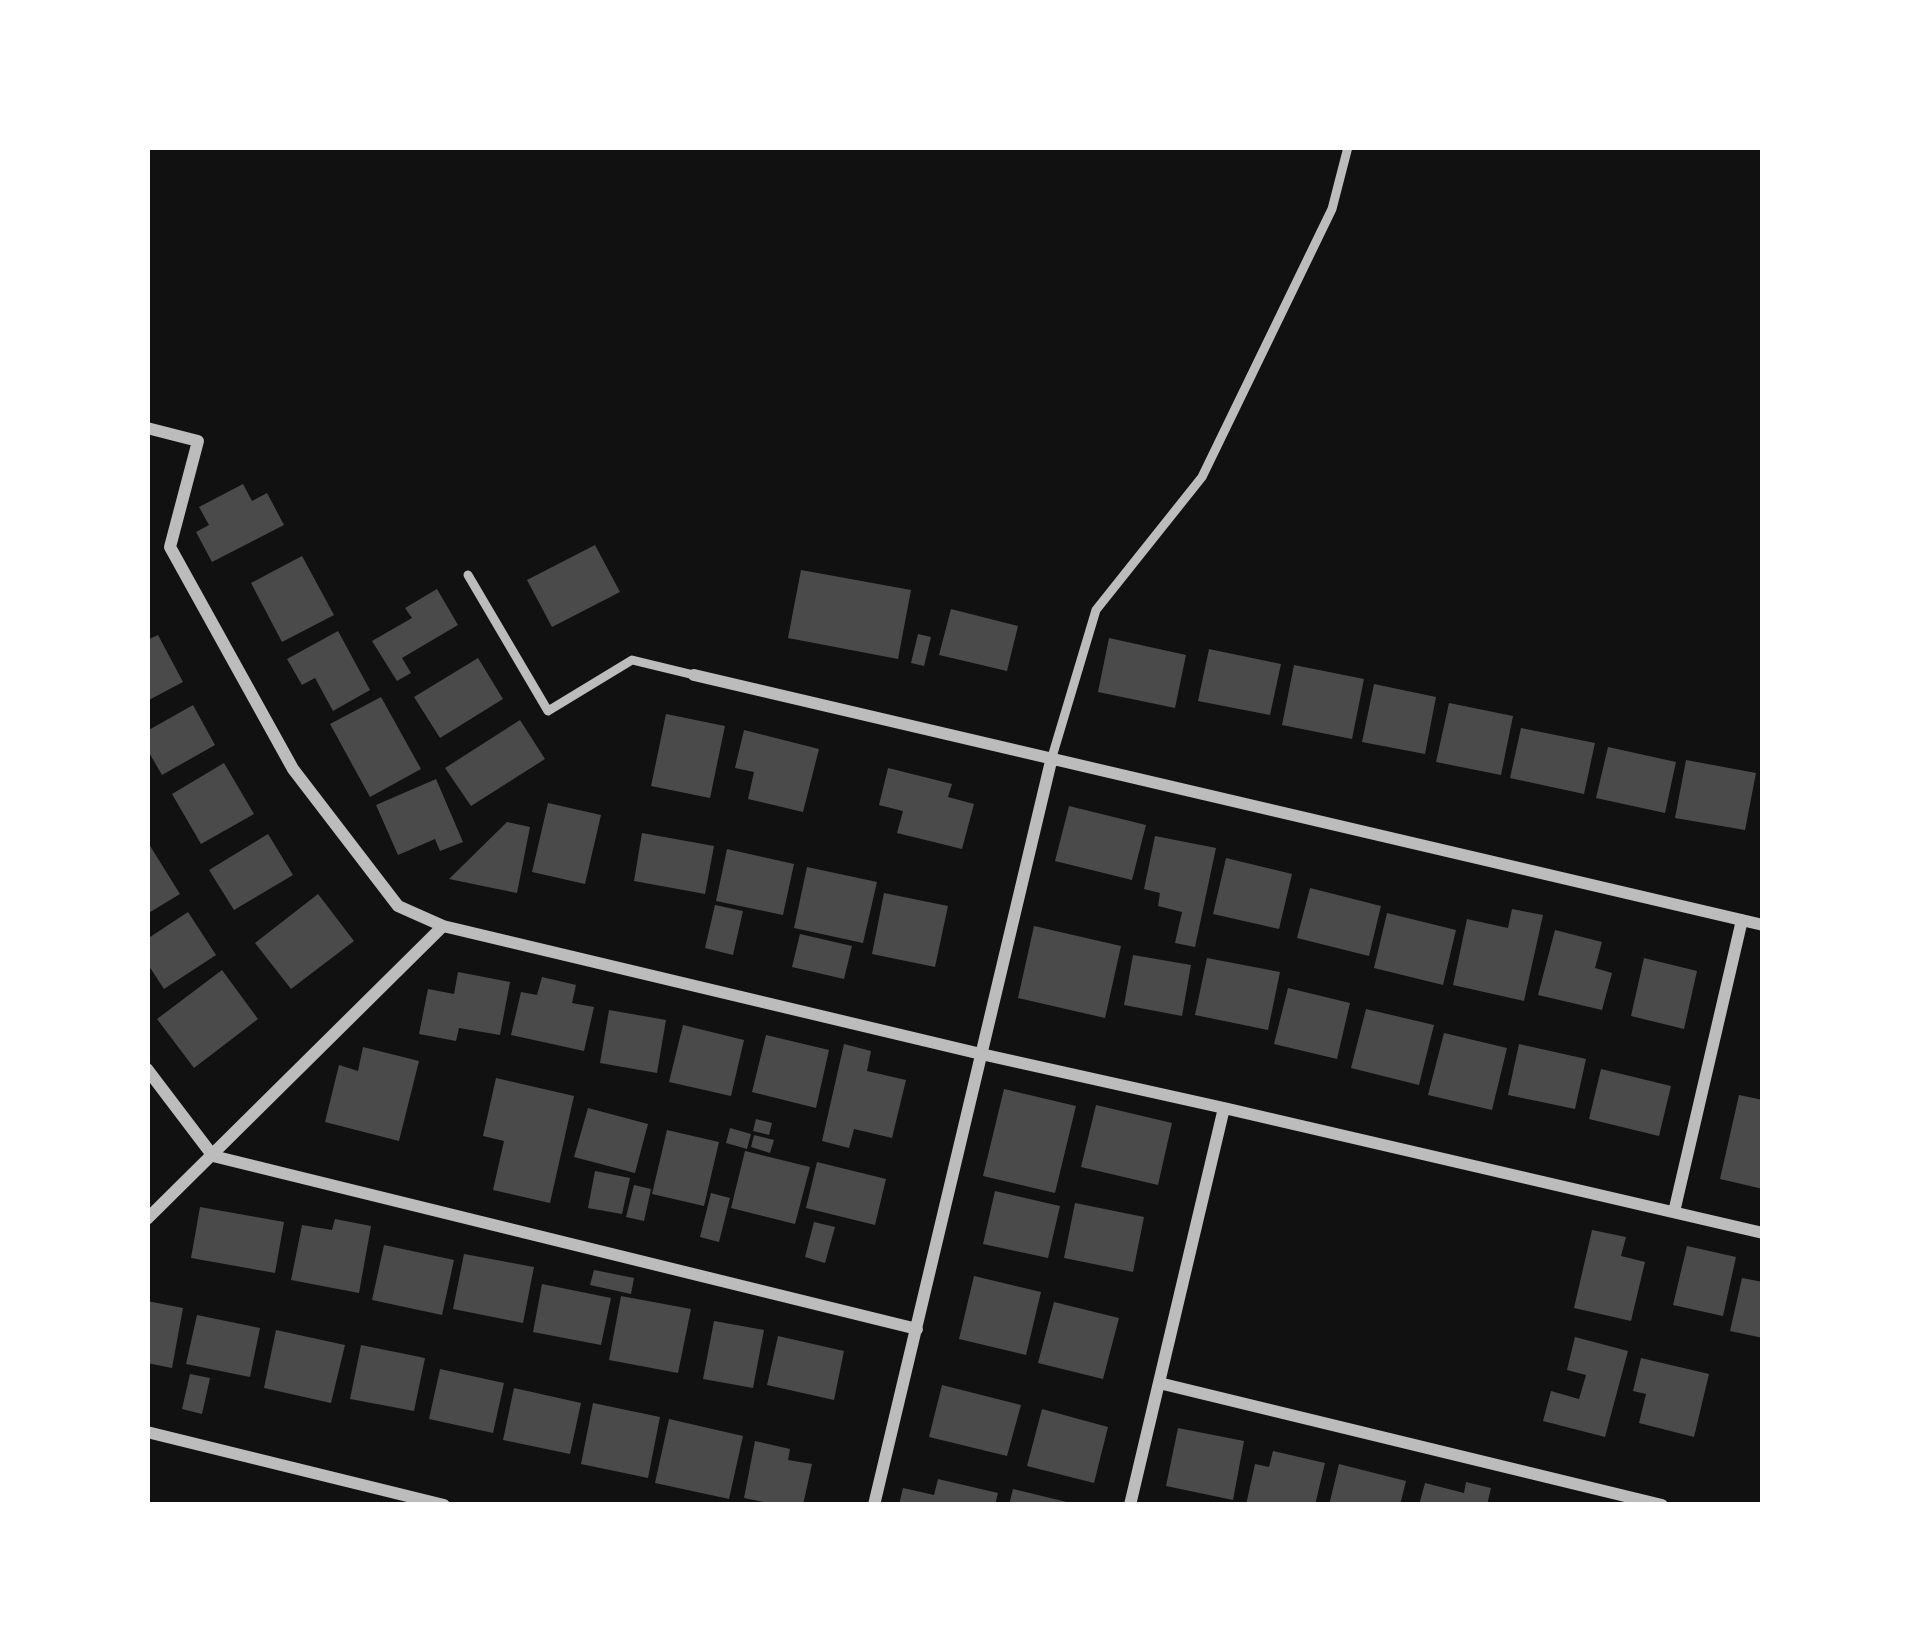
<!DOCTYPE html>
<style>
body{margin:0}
#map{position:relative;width:1910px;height:1652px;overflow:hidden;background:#111;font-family:"Open Sans",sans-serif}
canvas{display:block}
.frame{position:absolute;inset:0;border:150px solid #fff;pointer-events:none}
</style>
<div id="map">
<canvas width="1910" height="1652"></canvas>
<div class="frame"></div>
</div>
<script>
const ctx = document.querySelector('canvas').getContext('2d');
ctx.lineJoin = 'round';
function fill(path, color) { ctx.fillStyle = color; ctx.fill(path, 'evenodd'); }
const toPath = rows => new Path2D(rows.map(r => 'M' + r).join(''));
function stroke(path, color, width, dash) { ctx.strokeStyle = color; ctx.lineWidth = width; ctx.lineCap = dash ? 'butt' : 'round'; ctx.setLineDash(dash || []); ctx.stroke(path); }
fill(toPath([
 [243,484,252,501,267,493,284,525,212,562,196,532,209,525,199,507],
 [595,545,620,592,552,627,527,580],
 [302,556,334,615,282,642,251,583],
 [801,570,911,590,898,659,788,638],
 [437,589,458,625,402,658,411,673,397,681,372,641,412,618,405,608],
 [951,609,1018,626,1007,671,939,655],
 [338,631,370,690,333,711,315,678,302,685,287,659],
 [918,634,931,637,924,666,911,663],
 [158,635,183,682,147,701,147,640],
 [1109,638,1186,655,1175,708,1098,692],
 [1209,649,1281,664,1270,715,1198,701],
 [478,658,503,699,440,738,414,697],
 [1294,665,1364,679,1352,739,1282,725],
 [1374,684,1436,697,1425,754,1362,742],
 [381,697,421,769,370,797,330,724],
 [1449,703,1513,716,1501,775,1436,762],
 [193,705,215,745,162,775,147,749,147,731],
 [666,714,725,726,710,798,651,786],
 [520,720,545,759,471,806,445,768],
 [1521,728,1595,743,1584,794,1510,778],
 [744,730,819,749,803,812,748,799,754,772,735,768],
 [1608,747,1676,762,1665,813,1596,798],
 [1686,760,1756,773,1745,830,1675,818],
 [224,763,254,814,201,844,172,794],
 [888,768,952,784,948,797,974,804,962,849,897,833,903,811,879,805],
 [436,779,463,842,440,851,435,839,398,855,376,805],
 [548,803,601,815,585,884,532,872],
 [1069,806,1146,825,1132,880,1055,861],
 [507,822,530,827,517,893,449,879],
 [642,833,714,846,705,894,634,881],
 [268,834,293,875,234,910,209,870],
 [1155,836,1216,848,1195,947,1175,943,1182,912,1158,906,1160,893,1144,889],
 [147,841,180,894,147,914],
 [727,849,794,864,783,915,716,901],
 [1226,858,1292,874,1279,929,1213,914],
 [807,867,877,882,863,943,794,928],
 [1310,888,1381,906,1369,956,1297,938],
 [884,893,948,906,935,967,872,954],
 [318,894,354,941,291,989,255,943],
 [715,905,743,911,733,955,705,948],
 [1512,909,1543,915,1524,1001,1453,985,1467,919,1508,928],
 [188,912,216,955,164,989,147,963,147,939],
 [1387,913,1456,930,1443,985,1374,968],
 [1034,926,1121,946,1105,1018,1018,998],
 [1555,930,1602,942,1595,968,1612,973,1602,1010,1538,995],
 [800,934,852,946,844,979,792,967],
 [1133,955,1191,965,1182,1016,1124,1005],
 [1207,958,1280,972,1268,1030,1195,1015],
 [1644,958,1697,971,1684,1029,1631,1016],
 [222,970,258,1019,194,1068,157,1019],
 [458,972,510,982,500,1035,459,1028,456,1041,419,1034,428,989,454,994],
 [542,977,576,985,572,1003,594,1007,584,1051,511,1035,521,992,537,995],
 [1288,988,1350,1003,1337,1059,1274,1044],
 [1366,1009,1434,1025,1419,1085,1351,1068],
 [609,1010,666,1020,657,1073,600,1063],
 [683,1025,744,1040,731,1096,669,1082],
 [1444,1033,1507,1048,1492,1110,1428,1095],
 [766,1035,829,1050,816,1108,752,1092],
 [844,1044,871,1051,867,1071,906,1080,892,1138,854,1129,849,1148,822,1141],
 [1519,1044,1586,1059,1575,1109,1508,1095],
 [363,1047,419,1061,399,1141,325,1122,339,1065,358,1071],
 [1601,1069,1671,1086,1659,1136,1589,1119],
 [496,1078,574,1096,550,1203,493,1190,504,1141,483,1136],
 [1004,1089,1076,1106,1055,1193,983,1176],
 [1739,1095,1763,1100,1763,1189,1720,1179],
 [1096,1105,1172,1123,1158,1185,1081,1167],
 [588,1108,648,1124,635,1173,574,1157],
 [756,1119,772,1123,769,1135,753,1131],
 [730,1128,751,1134,747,1149,726,1143],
 [667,1130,719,1142,704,1206,652,1194],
 [754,1135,774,1140,770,1153,751,1147],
 [745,1151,810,1167,795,1224,731,1208],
 [817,1162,886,1179,875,1225,806,1208],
 [595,1171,630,1178,622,1214,588,1208],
 [634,1185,651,1189,644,1221,626,1217],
 [995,1191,1060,1206,1048,1258,983,1244],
 [711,1193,730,1198,719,1242,700,1237],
 [1075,1203,1144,1217,1133,1272,1064,1258],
 [200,1207,284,1222,275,1273,191,1258],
 [335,1219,371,1226,359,1293,291,1280,302,1225,332,1230],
 [814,1222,835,1227,825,1263,805,1257],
 [1592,1230,1626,1237,1621,1256,1645,1262,1631,1321,1574,1308],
 [384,1245,454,1260,442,1315,372,1300],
 [1687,1246,1736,1257,1723,1316,1673,1305],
 [464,1254,534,1267,523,1323,453,1309],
 [594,1270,634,1278,631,1294,590,1285],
 [974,1276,1041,1292,1026,1355,959,1339],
 [1742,1278,1763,1282,1763,1338,1730,1331],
 [542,1284,611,1298,601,1345,533,1332],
 [621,1296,691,1309,678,1373,609,1360],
 [147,1301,183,1308,172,1368,147,1363],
 [1054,1302,1119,1318,1103,1379,1038,1363],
 [197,1315,260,1328,250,1377,186,1364],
 [714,1321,764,1330,753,1388,703,1379],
 [276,1330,345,1345,331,1403,264,1388],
 [778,1336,844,1351,834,1400,767,1385],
 [1575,1337,1628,1351,1605,1437,1543,1421,1551,1391,1579,1399,1586,1375,1567,1370],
 [361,1345,425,1358,414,1411,350,1399],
 [1641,1358,1709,1374,1694,1437,1639,1423,1646,1394,1633,1391],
 [440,1369,504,1383,493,1433,429,1419],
 [190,1374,210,1378,202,1414,182,1409],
 [942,1385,1021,1405,1007,1456,929,1437],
 [514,1388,581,1403,570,1454,503,1440],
 [593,1403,660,1417,648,1478,581,1464],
 [1042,1409,1108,1427,1094,1483,1027,1466],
 [669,1419,743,1436,729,1499,655,1483],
 [1178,1428,1244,1441,1233,1500,1166,1486],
 [755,1441,790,1449,788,1460,812,1464,803,1505,778,1505,744,1498],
 [1273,1451,1325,1463,1315,1505,1246,1505,1255,1464,1269,1467],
 [1339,1464,1406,1481,1400,1505,1329,1505],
 [938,1479,998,1493,995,1505,899,1505,903,1488,934,1495],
 [1466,1482,1491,1488,1487,1505,1419,1505,1425,1483,1464,1493],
 [1013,1489,1071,1503,1070,1505,1009,1505]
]), '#4a4a4a');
stroke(toPath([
 [468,575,548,711,632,660,694,675],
 [1052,757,1096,610,1202,477,1332,209,1348,147]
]), '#bcbcbc', 9);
stroke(toPath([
 [147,428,198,441,170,547,293,769,398,906,443,926,981,1054,1224,1108,1763,1233],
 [694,675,1763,925],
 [147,1069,213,1156,917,1329],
 [1674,1212,1742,920],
 [147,1219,443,926],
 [1159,1383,1662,1505],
 [147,1432,444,1505],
 [874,1505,1052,757],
 [1130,1505,1224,1108]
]), '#bcbcbc', 12);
</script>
